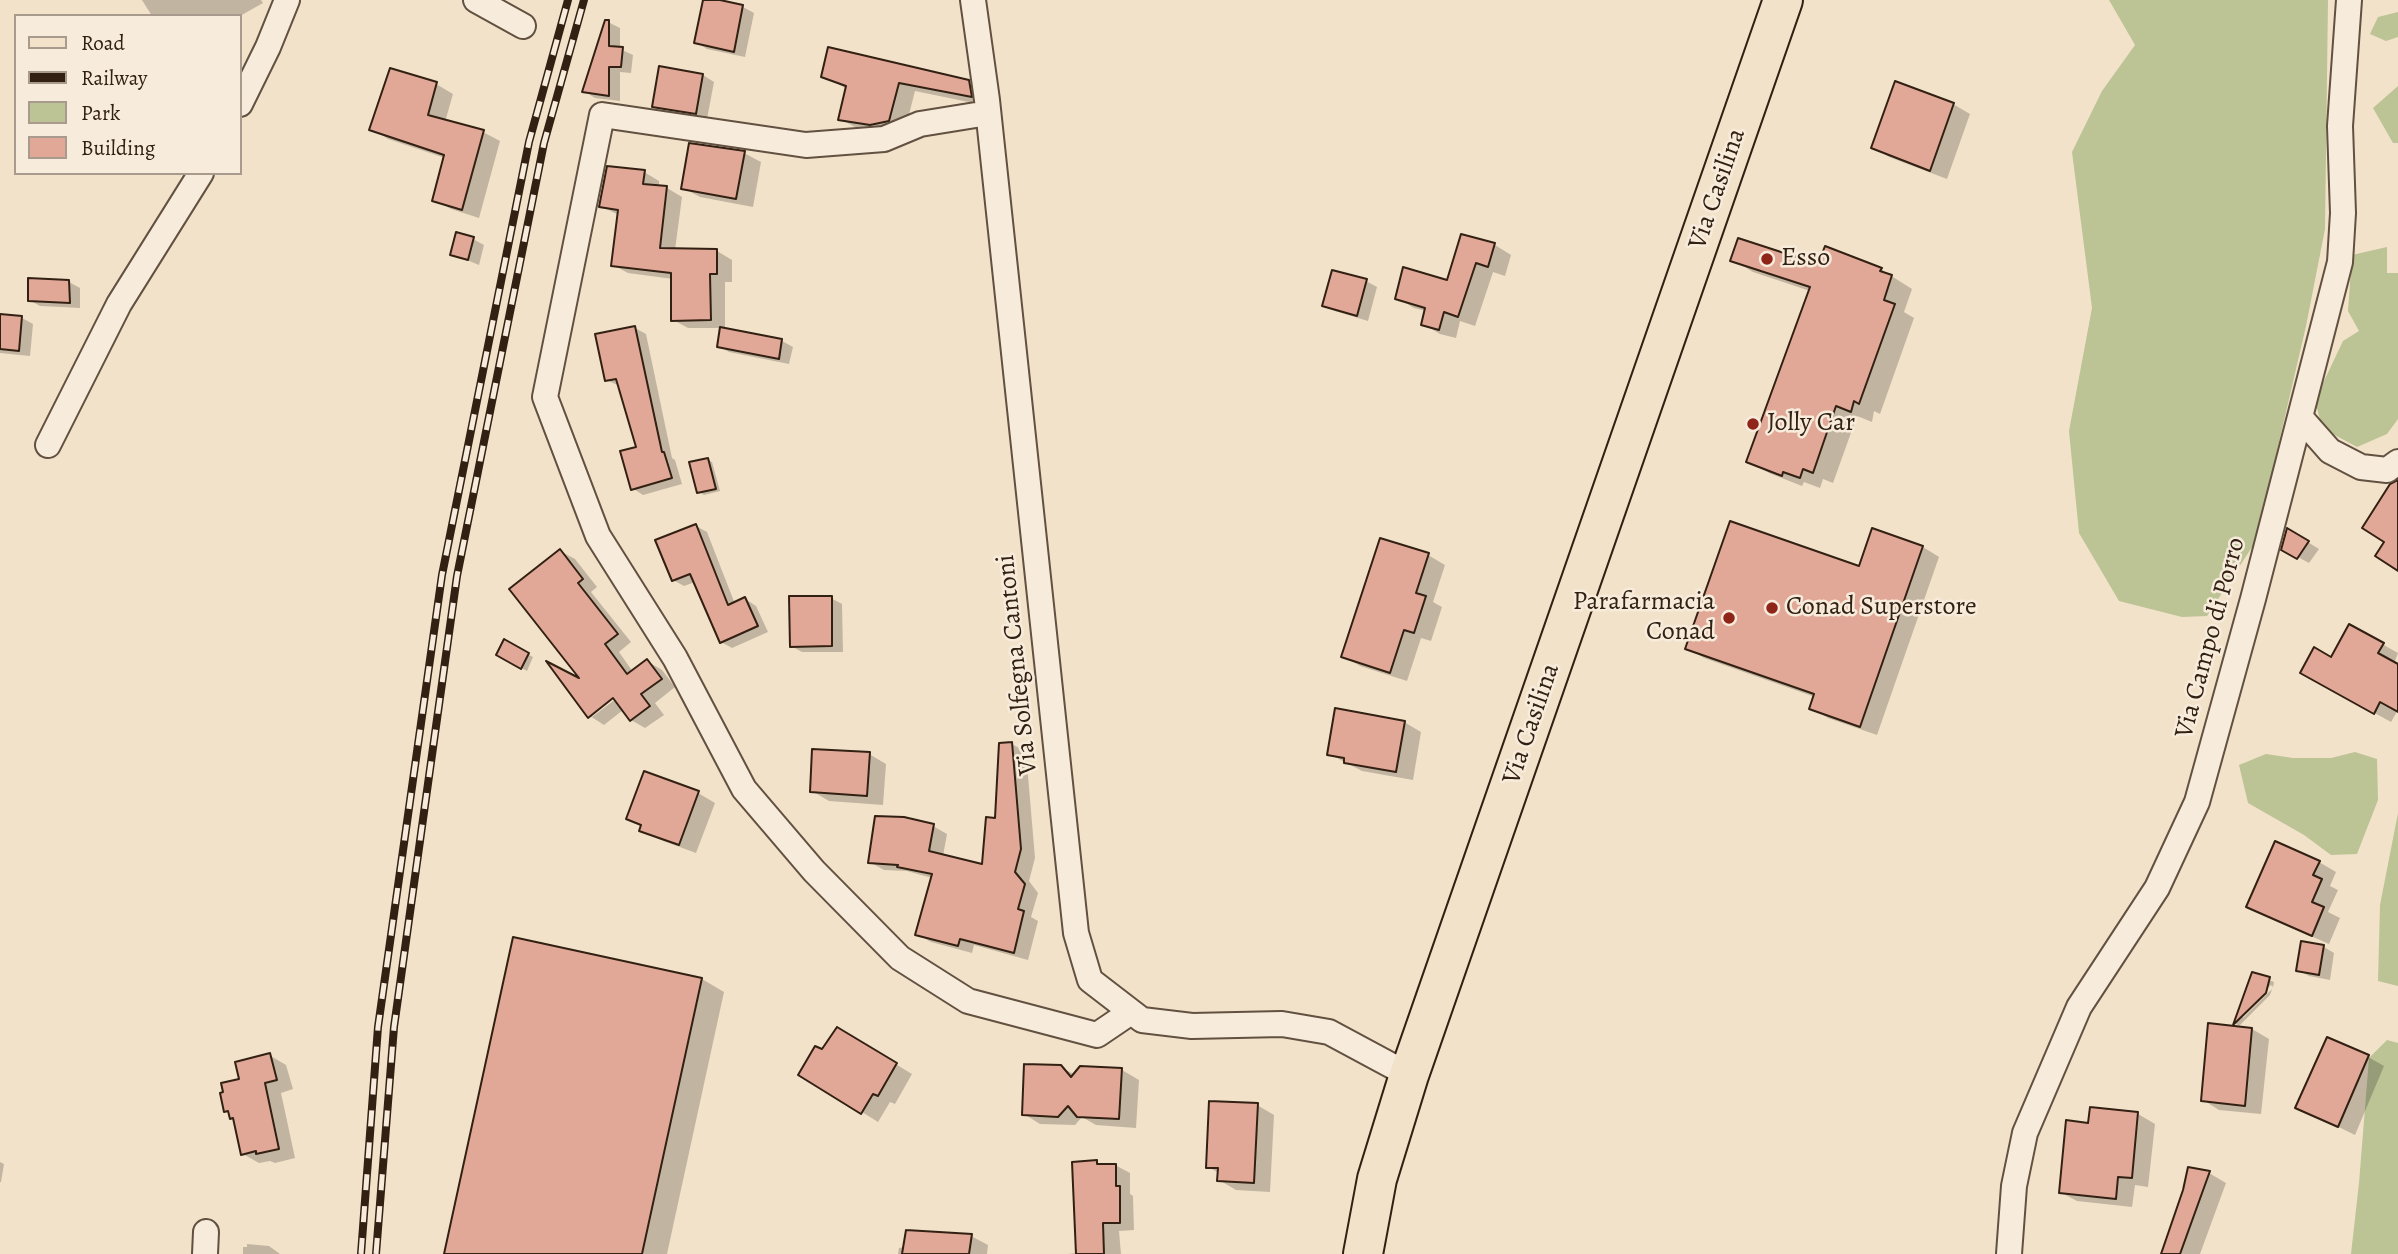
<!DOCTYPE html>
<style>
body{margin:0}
#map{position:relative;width:2398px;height:1254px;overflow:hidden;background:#f2e2c9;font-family:Alegreya,serif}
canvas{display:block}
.legend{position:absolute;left:14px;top:14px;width:228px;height:161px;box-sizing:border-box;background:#f7ecdc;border:2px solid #a89a8c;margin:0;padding:9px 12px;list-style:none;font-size:21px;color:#322013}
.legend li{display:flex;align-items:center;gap:14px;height:35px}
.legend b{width:35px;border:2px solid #a89a8c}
</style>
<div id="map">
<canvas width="2398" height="1254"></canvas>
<ul class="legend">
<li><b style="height:9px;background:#f2e2c9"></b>Road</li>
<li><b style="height:9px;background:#322013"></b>Railway</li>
<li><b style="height:19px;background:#bcc395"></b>Park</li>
<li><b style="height:19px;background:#e2a897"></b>Building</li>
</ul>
</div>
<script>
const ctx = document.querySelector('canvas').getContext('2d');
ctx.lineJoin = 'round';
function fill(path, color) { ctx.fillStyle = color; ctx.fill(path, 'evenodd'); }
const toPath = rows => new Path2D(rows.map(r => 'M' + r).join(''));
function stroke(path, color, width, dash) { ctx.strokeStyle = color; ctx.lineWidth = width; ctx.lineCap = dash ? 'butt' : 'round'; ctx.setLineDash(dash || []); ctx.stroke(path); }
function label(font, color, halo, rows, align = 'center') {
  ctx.font = font + ' Alegreya,serif'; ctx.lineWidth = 5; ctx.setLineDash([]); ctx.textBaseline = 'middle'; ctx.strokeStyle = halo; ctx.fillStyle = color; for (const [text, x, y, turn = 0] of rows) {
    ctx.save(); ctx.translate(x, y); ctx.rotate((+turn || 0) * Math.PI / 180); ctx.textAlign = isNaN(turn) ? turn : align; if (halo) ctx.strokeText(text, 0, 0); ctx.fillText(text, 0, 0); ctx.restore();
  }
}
fill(toPath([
 [2109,0,2328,0,2325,229,2306,326,2256,541,2207,616,2182,617,2119,601,2079,533,2069,431,2092,308,2072,152,2102,91,2135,45],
 [2398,12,2398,37,2386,41,2370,34,2378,17],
 [2398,86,2398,143,2393,143,2373,108],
 [2387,247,2387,273,2398,273,2398,419,2387,434,2357,447,2322,428,2315,400,2343,341,2359,331,2348,311,2352,255],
 [2355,752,2377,759,2378,800,2357,854,2331,855,2304,835,2248,803,2239,765,2266,754,2293,758,2331,758],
 [2398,813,2398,986,2378,981,2380,905],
 [2387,1040,2398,1043,2398,1254,2351,1254,2359,1183,2369,1058]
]), '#bcc395');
fill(toPath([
 [142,0,261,0,263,3,240,16,152,16],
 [705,0,743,7,754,13,745,57,707,49,696,42],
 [608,22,620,28,620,49,633,55,631,73,620,72,620,101,595,98,584,91],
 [703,75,714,82,707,119,664,113,654,106],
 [823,76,969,81,986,91,988,106,915,91,905,130,888,134,857,128,840,119,847,89],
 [436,84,453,94,445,122,483,132,500,141,479,218,451,209,434,200,445,158,388,139,372,129],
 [1953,104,1970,114,1947,179,1889,157,1873,147],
 [744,153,761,162,753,207,700,197,683,188],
 [644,172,659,181,659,187,667,188,682,197,675,250,717,251,732,260,732,282,725,282,725,330,782,341,793,347,789,364,729,352,718,346,722,328,688,328,673,320,673,279,628,273,613,265,619,215,600,206],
 [1462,236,1495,245,1511,255,1505,276,1493,272,1475,326,1460,321,1456,338,1440,334,1423,324,1426,311,1414,308,1397,298,1448,282],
 [473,239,484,245,479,265,452,254],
 [1826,248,1882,270,1912,289,1904,312,1914,318,1880,414,1874,411,1872,422,1857,416,1833,483,1823,479,1820,488,1804,482,1802,486,1769,473,1749,462,1810,291,1753,272,1733,260,1819,266],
 [1366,281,1377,287,1368,321,1335,311,1324,305],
 [69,282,80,288,80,308,40,306,29,300],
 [0,316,22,318,33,324,30,356,0,353],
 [635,328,646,334,672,458,675,460,682,484,643,495,632,488,638,448,620,386,606,380],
 [707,459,712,462,720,491,704,495,699,492],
 [696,526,707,532,735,604,745,599,756,606,768,632,732,648,721,642,695,582,684,586,673,580],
 [2288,530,2319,549,2309,563,2283,549],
 [1923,547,1939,557,1877,735,1828,718,1811,708,1815,697,1704,658,1687,648,1860,569],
 [560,551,575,559,597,587,591,592,631,642,619,652,633,672,647,661,662,670,675,687,655,703,664,715,645,728,631,720,623,710,604,725,590,716],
 [619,692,621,695,592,717,592,712],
 [1428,555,1445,565,1433,602,1442,607,1431,641,1421,638,1407,681,1360,666,1343,656],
 [831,598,842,604,843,652,802,652,791,646],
 [2350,626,2398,653,2394,664,2398,666,2398,710,2391,722,2302,673,2332,659],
 [504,642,533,657,527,671,498,655],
 [1404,722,1421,732,1413,780,1362,771,1329,754],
 [1012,744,1026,752,1035,858,1029,881,1038,893,1031,917,1038,921,1028,960,974,945,972,953,931,942,917,934,932,878,907,871,884,870,870,862,933,826,947,834,943,856,983,866,996,820],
 [869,754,886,764,883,805,829,801,812,791],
 [698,793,715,803,696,853,658,839,641,830,642,827,629,819],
 [2319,862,2336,872,2330,886,2338,890,2328,912,2340,918,2329,944,2265,916,2249,907],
 [514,939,702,979,724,992,667,1254,446,1254],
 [2324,947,2334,953,2330,980,2309,976,2298,970],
 [2253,974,2274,982,2273,987,2271,985,2243,1013,2243,1018,2272,989,2270,995,2239,1026,2236,1024],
 [2210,1025,2252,1029,2269,1039,2261,1114,2219,1110,2203,1100],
 [838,1029,912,1074,895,1104,890,1102,878,1122,862,1112,823,1051],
 [269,1055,286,1065,293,1089,281,1093,295,1158,275,1163,270,1161,259,1163,243,1154,235,1119,226,1110,241,1080],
 [2368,1057,2384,1066,2355,1135,2298,1107],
 [1061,1067,1075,1075,1081,1068,1122,1070,1139,1080,1136,1128,1096,1125,1082,1117,1075,1125,1040,1124,1024,1114],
 [1257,1105,1274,1115,1270,1192,1236,1190,1219,1180,1219,1173,1208,1167],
 [2091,1109,2138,1114,2155,1124,2148,1187,2135,1185,2132,1207,2077,1201,2060,1192,2090,1125],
 [0,1162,4,1164,1,1182,0,1182],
 [1096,1162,1103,1166,1115,1165,1130,1173,1130,1194,1133,1196,1134,1230,1119,1231,1121,1254,1068,1254,1078,1253],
 [2189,1169,2209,1173,2226,1183,2200,1254,2163,1254,2185,1191],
 [971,1236,988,1245,987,1254,898,1254,899,1248],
 [247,1244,269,1246,280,1254,243,1254,243,1247,247,1247]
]), '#0003');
const building = toPath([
 [703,0,720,0,743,5,734,52,694,43,703,0],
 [605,20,609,20,609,46,623,47,621,67,609,67,609,96,582,92,605,20],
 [828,47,969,80,972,97,899,83,889,121,870,125,838,120,846,86,821,77,828,47],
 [659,66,703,74,696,114,652,107,659,66],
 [390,68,437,82,428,115,484,130,462,210,432,201,444,155,369,130,390,68],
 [1895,81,1954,103,1930,171,1871,148,1895,81],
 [689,143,745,151,736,199,681,189,689,143],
 [607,166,645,170,643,184,667,186,660,248,717,249,717,274,710,274,711,320,671,321,671,273,611,266,618,210,599,207,607,166],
 [456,232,474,237,468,260,450,255,456,232],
 [1461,234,1495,243,1488,267,1476,263,1458,317,1444,312,1439,330,1421,325,1425,308,1395,299,1403,267,1447,280,1461,234],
 [1738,238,1818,264,1825,246,1882,268,1880,271,1892,275,1884,300,1895,304,1859,404,1854,401,1851,412,1836,406,1813,473,1803,469,1800,478,1783,472,1782,476,1746,462,1810,287,1730,261,1738,238],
 [1332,270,1367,279,1357,316,1322,306,1332,270],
 [28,278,69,280,70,303,28,301,28,278],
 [0,314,22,316,19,351,0,349,0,314],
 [635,326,662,452,664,452,672,478,631,490,620,451,636,447,616,379,605,381,595,334,635,326],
 [720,327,782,339,779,359,717,347,720,327],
 [708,458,716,489,697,493,689,462,708,458],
 [2398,480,2398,571,2375,556,2384,542,2362,528,2390,484,2398,480],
 [1730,521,1859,566,1872,528,1923,546,1860,727,1809,709,1814,694,1685,649,1730,521],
 [696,524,728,605,745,597,758,626,720,643,690,574,672,581,655,540,696,524],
 [2287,528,2309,541,2297,559,2281,550,2287,528],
 [1380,538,1429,553,1416,593,1426,596,1414,633,1404,630,1390,673,1341,657,1380,538],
 [560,549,583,579,578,583,618,634,605,644,627,674,647,659,662,679,641,694,650,706,630,721,613,698,588,718,546,661,579,678,509,589,560,549],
 [789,596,832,596,832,646,790,647,789,596],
 [2349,624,2384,643,2378,653,2398,664,2398,712,2380,702,2374,714,2300,673,2314,647,2331,657,2349,624],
 [504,639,529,653,521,669,496,655,504,639],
 [1335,708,1405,721,1396,772,1344,763,1344,758,1327,755,1335,708],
 [1012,742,1021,849,1015,872,1025,884,1018,909,1024,911,1014,953,960,939,958,946,915,935,932,874,897,867,898,865,868,863,875,816,904,817,934,824,929,851,982,864,986,817,995,818,999,743,1012,742],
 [812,749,870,752,867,796,810,792,812,749],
 [644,771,699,791,679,845,639,831,641,825,626,819,644,771],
 [2275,841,2320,861,2313,875,2322,879,2312,902,2324,907,2312,936,2246,907,2275,841],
 [513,937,702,978,642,1254,444,1254,513,937],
 [2301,941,2324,945,2319,975,2296,971,2301,941],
 [2252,972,2270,977,2266,993,2233,1025,2252,972],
 [2208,1023,2252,1028,2245,1106,2201,1101,2208,1023],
 [837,1027,897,1063,878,1096,873,1094,861,1114,798,1075,815,1046,822,1049,837,1027],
 [2327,1037,2369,1055,2338,1127,2295,1108,2327,1037],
 [270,1053,277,1080,265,1083,279,1149,256,1154,256,1151,241,1155,233,1118,230,1119,228,1111,224,1112,220,1093,223,1092,221,1083,239,1079,235,1062,270,1053],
 [1024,1064,1061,1065,1071,1077,1080,1066,1122,1068,1119,1119,1077,1117,1068,1106,1058,1117,1022,1115,1024,1064],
 [1209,1101,1258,1103,1254,1183,1217,1181,1218,1168,1206,1168,1209,1101],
 [2090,1107,2138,1112,2132,1178,2118,1177,2116,1199,2059,1193,2066,1120,2088,1123,2090,1107],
 [1097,1160,1097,1164,1116,1164,1116,1186,1120,1186,1120,1223,1103,1223,1104,1254,1076,1254,1072,1162,1097,1160],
 [2188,1167,2210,1171,2180,1254,2161,1254,2183,1190,2188,1167],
 [906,1230,972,1234,969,1254,902,1254,906,1230]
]);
fill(building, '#e2a897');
stroke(building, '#322013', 2);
const minor = toPath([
 [476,0,523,26],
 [973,0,987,100,1076,933,1090,980,1142,1020,1192,1026,1282,1024,1329,1032,1409,1075],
 [240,104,268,47,287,0],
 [988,113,920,124,884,139,806,145,602,115,545,397,598,536,675,658,744,789,814,871,900,958,968,1001,1097,1035,1131,1012],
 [2300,417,2330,451,2361,467,2387,470,2398,462],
 [48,445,119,304,201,173],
 [205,1254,206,1232],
 [2009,1254,2014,1186,2025,1133,2079,1007,2157,888,2197,802,2253,599,2340,262,2343,213,2340,126,2349,0]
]);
const primary = toPath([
 [1363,1254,1377,1179,1409,1075,1783,0]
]);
stroke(minor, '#625040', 28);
stroke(primary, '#322013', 42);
stroke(minor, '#f7ecdc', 24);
stroke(primary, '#f2e2c9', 38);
const rail = toPath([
 [361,1254,378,1027,442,575,529,142,568,0],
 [376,1254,394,1027,457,576,544,143,584,0]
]);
stroke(rail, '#322013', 8);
stroke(rail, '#f7ecdc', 5, [16]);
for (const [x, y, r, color] of [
 [1767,259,7,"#8f2418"],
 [1753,424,7,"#8f2418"],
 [1772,608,7,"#8f2418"],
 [1729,618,7,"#8f2418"]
]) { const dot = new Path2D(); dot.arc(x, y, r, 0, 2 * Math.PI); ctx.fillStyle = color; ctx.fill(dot); stroke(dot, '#f7ecdc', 2.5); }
label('26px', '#322013', '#f7ecdc', [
 ["Via Casilina",1718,189,-71],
 ["Via Campo di Porro",2211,638,-75],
 ["Via Solfegna Cantoni",1018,665,-96],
 ["Via Casilina",1532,724,-71]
]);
label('26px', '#322013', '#f7ecdc', [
 ["Esso",1781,259],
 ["Jolly Car",1767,424],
 ["Parafarmacia",1715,603,"right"],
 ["Conad",1715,633,"right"],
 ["Conad Superstore",1786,608]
], 'left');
</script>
